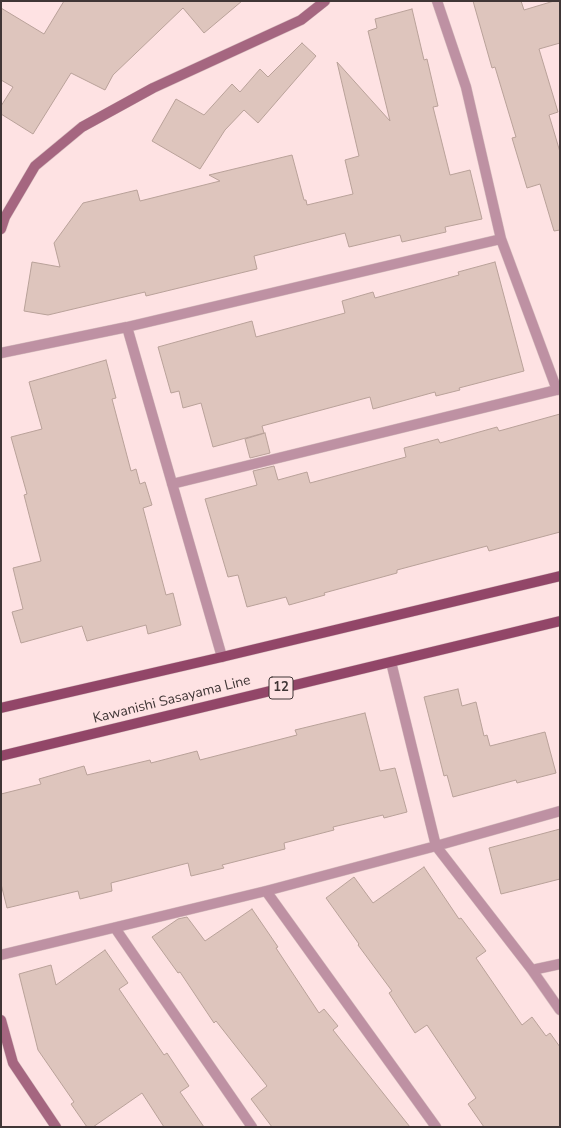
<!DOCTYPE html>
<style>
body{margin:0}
#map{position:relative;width:561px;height:1128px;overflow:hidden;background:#fee2e3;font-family:"Nunito Sans",sans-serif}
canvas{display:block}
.frame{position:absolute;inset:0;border:2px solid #403636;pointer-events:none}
</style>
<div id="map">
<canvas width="561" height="1128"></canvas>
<div class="frame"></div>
</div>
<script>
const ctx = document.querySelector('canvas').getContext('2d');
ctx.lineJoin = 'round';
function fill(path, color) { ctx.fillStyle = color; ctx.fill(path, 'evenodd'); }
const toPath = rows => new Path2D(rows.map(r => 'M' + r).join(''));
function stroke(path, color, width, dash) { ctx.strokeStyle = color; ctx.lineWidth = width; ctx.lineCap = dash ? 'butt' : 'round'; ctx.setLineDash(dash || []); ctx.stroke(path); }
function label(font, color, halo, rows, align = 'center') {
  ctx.font = font + ' "Nunito Sans",sans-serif'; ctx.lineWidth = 3.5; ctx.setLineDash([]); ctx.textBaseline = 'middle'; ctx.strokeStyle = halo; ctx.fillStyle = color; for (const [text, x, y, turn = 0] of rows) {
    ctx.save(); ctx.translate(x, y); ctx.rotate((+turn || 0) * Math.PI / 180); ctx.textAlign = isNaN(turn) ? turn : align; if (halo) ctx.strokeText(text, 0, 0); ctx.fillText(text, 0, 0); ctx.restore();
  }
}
const building = toPath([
 [64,1,242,1,204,33,183,8,113,75,105,90,71,73,33,134,1,114,1,106,13,87,1,80,1,8,44,34,64,1],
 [473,1,521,1,524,10,554,1,560,1,560,43,539,49,558,112,549,115,560,152,560,230,554,231,540,184,527,188,512,138,516,137,495,67,492,68,473,1],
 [412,9,424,60,427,59,438,106,433,107,450,175,470,170,482,219,445,227,446,232,402,242,400,235,349,247,345,233,254,256,257,269,146,296,145,292,48,315,24,311,32,262,60,267,54,243,83,203,137,190,140,201,220,181,209,175,292,155,304,200,306,200,307,205,353,194,345,160,359,156,337,62,390,121,368,31,377,28,375,19,412,9],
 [302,43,316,56,258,123,244,110,225,130,200,169,152,141,176,99,204,115,232,84,240,92,260,69,268,77,302,43],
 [495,262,524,371,459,388,460,390,436,396,435,392,373,409,370,397,262,426,264,433,213,447,201,403,183,408,179,391,171,393,158,347,252,321,256,337,345,313,342,301,373,292,375,298,459,275,458,272,495,262],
 [106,360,116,398,112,399,131,471,136,469,140,484,145,482,152,505,143,508,166,595,173,593,181,625,148,634,146,625,87,641,82,626,21,643,12,612,23,609,13,568,41,561,24,495,27,494,11,437,42,429,29,382,106,360],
 [560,414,560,532,489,551,487,546,397,570,397,573,324,593,325,595,289,605,286,597,247,607,238,575,228,577,205,499,257,485,253,471,274,466,278,480,307,472,310,483,406,457,404,448,438,439,440,443,497,427,499,431,560,414],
 [265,433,270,453,250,458,245,439,265,433],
 [458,689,462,706,476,702,484,736,487,735,490,746,545,732,556,773,517,783,516,780,453,797,447,775,444,776,424,697,458,689],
 [365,713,380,771,395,768,407,812,384,818,383,815,333,827,334,830,284,843,285,849,222,865,224,868,191,876,188,863,111,883,112,891,80,899,78,891,7,908,1,884,1,794,41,784,39,779,84,766,87,775,150,760,151,763,197,751,200,760,297,735,295,730,365,713],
 [560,829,560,879,501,894,489,848,560,829],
 [424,867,459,919,461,918,486,951,476,958,522,1025,532,1017,546,1036,550,1033,560,1047,560,1127,484,1127,468,1104,476,1098,427,1025,415,1033,389,993,392,991,358,945,359,944,326,898,354,877,373,903,424,867],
 [252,909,278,947,276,948,319,1013,324,1009,338,1026,333,1030,410,1127,272,1127,251,1099,267,1086,216,1021,214,1023,180,972,178,973,152,937,178,919,187,917,205,941,252,909],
 [105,950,128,983,119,989,164,1055,167,1053,189,1086,180,1092,204,1127,164,1127,142,1093,93,1127,87,1127,71,1104,74,1102,38,1050,19,974,51,965,56,985,105,950]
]);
fill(building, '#dec5bd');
stroke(building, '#b9a199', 1);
const street = toPath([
 [437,1,466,87,501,239,557,390],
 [127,327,222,657],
 [1,353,127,327,501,239],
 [172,484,560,389],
 [391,662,436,846,560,811],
 [266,891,436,1127],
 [115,928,252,1127],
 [1,955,266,891,436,846,532,970,560,964],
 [532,970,560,1010]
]);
const secondary = toPath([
 [1,229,5,217,35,166,82,127,153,88,301,20,325,1],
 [1,1020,13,1063,56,1127]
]);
const primary = toPath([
 [1,708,222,657,560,576],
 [1,756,560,621]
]);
stroke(street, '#d8c0c0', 11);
stroke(secondary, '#d8c0c0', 11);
stroke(primary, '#d8c0c0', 11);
stroke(street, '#be91a3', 10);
stroke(secondary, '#a56680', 10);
stroke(primary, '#924668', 10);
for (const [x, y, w] of [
 [281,688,24]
]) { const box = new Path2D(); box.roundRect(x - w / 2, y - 11, w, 22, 3); ctx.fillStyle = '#fee2e3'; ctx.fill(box); stroke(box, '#403636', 1); }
label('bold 13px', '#403636', null, [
 ["12",281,688]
]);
label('14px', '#403636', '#fee2e3', [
 ["Kawanishi Sasayama Line",172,700,-14]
]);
</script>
